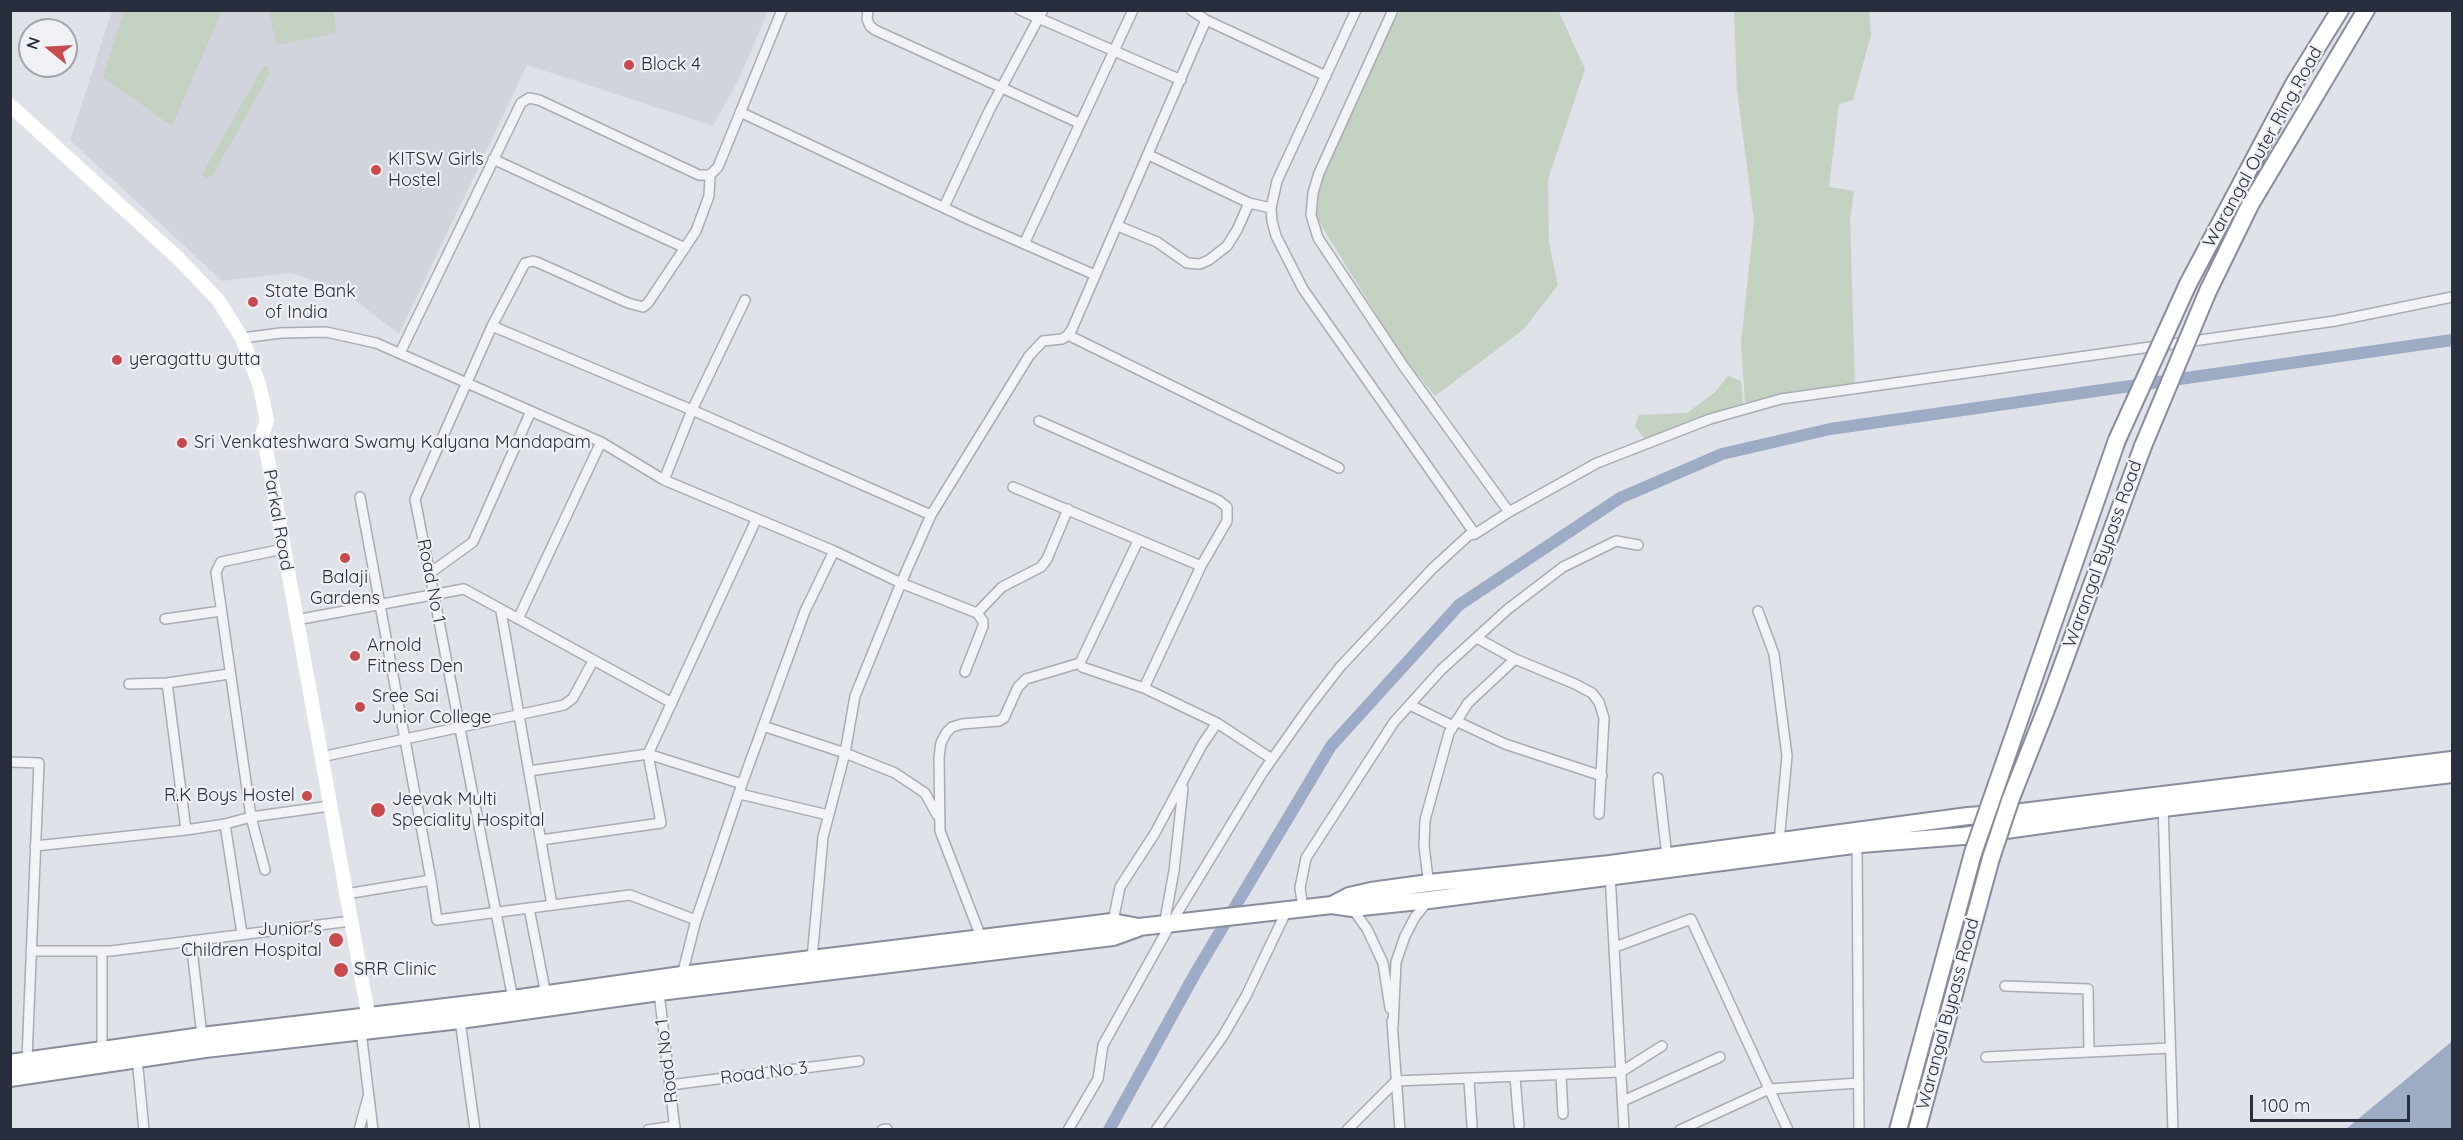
<!DOCTYPE html>
<style>
body{margin:0}
#map{position:relative;width:2463px;height:1140px;overflow:hidden;background:#dfe2e8;font-family:Quicksand,sans-serif}
canvas{display:block}
.frame{position:absolute;inset:0;border:12px solid #292e3e;pointer-events:none}
.north{position:absolute;left:18px;top:18px;width:60px;height:60px;box-sizing:border-box;background:#eff1f5;border:2px solid #a0a3ac;border-radius:50%;rotate:288deg;font-size:16px;font-weight:700;line-height:24px;text-align:center;color:#292e3e}
.north::after{content:'';display:block;margin:auto;width:21px;height:27px;background:#c74a4c;clip-path:polygon(50% 0,100% 100%,50% 72%,0 100%)}
.scale{position:absolute;left:2250px;top:1095px;width:160px;height:27px;box-sizing:border-box;border:3px solid #292e3e;border-top:0;padding-left:8px;font-size:18px;line-height:21px;white-space:nowrap;color:#292e3e;-webkit-text-stroke:4px #eff1f5;paint-order:stroke}
</style>
<div id="map">
<canvas width="2463" height="1140"></canvas>
<div class="frame"></div>
<div class="north">N</div>
<div class="scale">100 m</div>
</div>
<script>
const ctx = document.querySelector('canvas').getContext('2d');
ctx.lineJoin = 'round';
function fill(path, color) { ctx.fillStyle = color; ctx.fill(path, 'evenodd'); }
const toPath = rows => new Path2D(rows.map(r => 'M' + r).join(''));
function stroke(path, color, width, dash) { ctx.strokeStyle = color; ctx.lineWidth = width; ctx.lineCap = dash ? 'butt' : 'round'; ctx.setLineDash(dash || []); ctx.stroke(path); }
function label(font, color, halo, rows, align = 'center') {
  ctx.font = font + ' Quicksand,sans-serif'; ctx.lineWidth = 4.5; ctx.setLineDash([]); ctx.textBaseline = 'middle'; ctx.strokeStyle = halo; ctx.fillStyle = color; for (const [text, x, y, turn = 0] of rows) {
    ctx.save(); ctx.translate(x, y); ctx.rotate((+turn || 0) * Math.PI / 180); ctx.textAlign = isNaN(turn) ? turn : align; if (halo) ctx.strokeText(text, 0, 0); ctx.fillText(text, 0, 0); ctx.restore();
  }
}
fill(toPath([
 [112,11,768,11,740,77,713,126,527,65,399,334,342,290,291,273,222,281,70,140]
]), '#d2d4dd');
fill(toPath([
 [1555,10,1559,12,1585,69,1548,179,1549,243,1558,285,1524,329,1435,396,1400,353,1310,207,1379,39,1400,11],
 [124,11,222,11,172,126,103,77],
 [268,11,334,11,336,33,277,45],
 [1734,11,1869,11,1871,35,1853,100,1839,104,1829,187,1854,191,1850,219,1855,386,1745,402,1741,343,1754,221,1737,90],
 [264,65,269,68,269,75,213,175,206,179,203,176,205,169],
 [1728,376,1741,381,1743,403,1645,440,1635,426,1639,415,1687,413,1715,392]
]), '#c3d1c1');
fill(toPath([
 [2452,1042,2452,1129,2346,1129,2450,1043]
]), '#9cabc6');
stroke(toPath([
 [1109,1130,1196,972,1331,746,1459,605,1620,498,1722,454,1830,429,2452,340]
]), '#9cabc6', 12);
const street = toPath([
 [868,10,867,19,870,26,875,30,1079,123],
 [1020,10,1181,80],
 [1191,10,1206,20],
 [1356,10,1277,181,1271,208,1272,221,1276,236,1303,289,1475,534],
 [1393,10,1319,173,1313,193,1311,215,1318,238,1402,364,1509,512],
 [740,112,970,220,1095,275],
 [1149,155,1249,203,1271,208],
 [493,159,685,248],
 [944,207,989,111,1043,10],
 [1118,226,1157,242,1187,263,1200,264,1209,260,1227,246,1237,230,1249,203],
 [1024,244,1133,10],
 [492,326,692,410,931,515],
 [1068,335,1339,468],
 [242,338,281,333,326,332,376,343,601,442,664,480,834,551,901,583,977,613,983,621,983,626,965,672],
 [400,353,521,103,529,98,539,100,699,175,710,175,718,167,782,10],
 [1039,421,1218,500,1227,507,1227,521,1201,566,1144,688],
 [664,480,692,410,745,300],
 [1013,487,1201,566],
 [360,497,431,880,437,920,630,895,696,920],
 [430,573,473,542,531,411],
 [501,611,552,905],
 [1758,611,1774,654,1787,756,1779,842],
 [977,613,1002,587,1041,567,1047,559,1068,509],
 [165,619,221,611],
 [518,619,601,442],
 [296,620,464,589,672,703],
 [1477,638,1515,659,1575,684,1592,693,1599,702,1604,718,1599,814],
 [167,683,186,830],
 [129,684,167,683,229,674],
 [1410,705,1453,726],
 [1456,721,1505,744,1602,776],
 [1217,723,1272,759],
 [763,726,845,753,895,773,925,793,937,815],
 [321,757,564,705,573,698,593,661],
 [10,762,39,763,27,1059],
 [529,771,648,754,742,784],
 [1658,778,1667,857],
 [740,794,828,815],
 [2163,805,2173,1130],
 [225,824,242,934],
 [541,840,661,823,648,754,756,520],
 [1857,844,1859,1130],
 [35,846,186,830,225,824,251,817,330,806],
 [265,870,251,817,216,572,221,562,283,549],
 [1610,874,1624,1130],
 [1429,886,1424,846,1425,820,1449,733,1468,703,1515,659],
 [346,894,431,880],
 [529,908,546,995],
 [1303,908,1300,888,1306,858,1394,722,1441,670,1508,609,1563,567,1616,541,1638,545],
 [1352,908,1367,929,1383,963,1390,1008],
 [1164,925,1174,871,1183,788],
 [1112,926,1120,887,1155,833,1202,745,1217,723,1144,688,1082,667,1080,663,1138,541],
 [981,937,940,831,939,757,941,743,946,733,952,727,962,724,999,721,1004,718,1018,687,1026,679,1080,663],
 [191,941,202,1036],
 [1615,947,1691,919,1788,1130],
 [31,951,111,951,351,921],
 [102,951,102,1049],
 [812,959,823,837,845,753,855,696,901,583,931,515,1029,356,1043,341,1062,339,1068,335,1072,329,1206,20,1326,76],
 [682,975,696,920,742,784,805,611,834,551],
 [2005,986,2088,989,2089,1052,2170,1048],
 [659,992,675,1130],
 [513,999,415,499,492,326,525,263,533,261,539,263,628,303,643,307,648,303,696,231,709,196,710,175],
 [460,1020,475,1130],
 [1392,1021,1400,1130],
 [1393,1026,1396,962,1405,936,1415,917,1429,900],
 [361,1031,373,1130],
 [1986,1057,2089,1052],
 [137,1058,144,1130],
 [1561,1075,1563,1114],
 [1515,1077,1519,1125],
 [1469,1080,1472,1126],
 [670,1085,859,1061],
 [1623,1101,1720,1057],
 [359,1130,368,1097],
 [648,1130,675,1126],
 [882,1130,887,1129],
 [1068,1130,1098,1079,1103,1045,1170,925,1263,772,1309,707,1340,667,1432,569,1469,535,1475,534,1509,512,1597,463,1710,419,1781,399,2335,321,2452,297],
 [1156,1130,1223,1036,1246,996,1287,910],
 [1347,1130,1396,1081,1621,1072,1662,1046],
 [1680,1130,1769,1089,1859,1083]
]);
const highway = toPath([
 [2188,284,2294,84,2340,10],
 [2208,291,2250,205,2366,10],
 [1997,784,2117,440],
 [2011,798,2049,702,2143,446],
 [1332,905,1349,896,1371,891,1429,883,1610,864,1968,816,2022,812,2452,760],
 [10,1063,202,1036,513,999,682,975,1112,922,1139,927,1332,905,1352,908,1429,900,1861,844,1963,836,2163,808,2452,774],
 [10,1078,205,1049,460,1020,659,992,1113,937,1138,928],
 [1898,1130,1973,853],
 [1917,1130,1991,858]
]);
stroke(street, '#a8acb5', 12);
stroke(highway, '#888d9e', 20);
stroke(street, '#f2f3f6', 9);
stroke(toPath([
 [10,105,179,259,218,300,242,338,259,384,267,420,263,432,370,1025]
]), '#fff', 14);
stroke(highway, '#fff', 16);
const highwayBridge = toPath([
 [2117,440,2188,284],
 [2143,446,2208,291],
 [1973,853,1997,784],
 [1991,858,2011,798]
]);
stroke(highwayBridge, '#888d9e', 20, []);
stroke(highwayBridge, '#fff', 16);
for (const [x, y, r, color] of [
 [629,65,6,"#c74a4c"],
 [376,170,6,"#c74a4c"],
 [253,302,6,"#c74a4c"],
 [117,360,6,"#c74a4c"],
 [182,443,6,"#c74a4c"],
 [345,558,6,"#c74a4c"],
 [355,656,6,"#c74a4c"],
 [360,707,6,"#c74a4c"],
 [307,796,6,"#c74a4c"],
 [378,810,8,"#c74a4c"],
 [336,940,8,"#c74a4c"],
 [341,970,8,"#c74a4c"]
]) { const dot = new Path2D(); dot.arc(x, y, r, 0, 2 * Math.PI); ctx.fillStyle = color; ctx.fill(dot); stroke(dot, '#eff1f5', 2); }
label('18px', '#292e3e', '#eff1f5', [
 ["Block 4",641,65],
 ["KITSW Girls",388,160],
 ["Hostel",388,181],
 ["State Bank",265,292],
 ["of India",265,313],
 ["yeragattu gutta",129,360],
 ["Sri Venkateshwara Swamy Kalyana Mandapam",194,443],
 ["Balaji",345,578,"center"],
 ["Gardens",345,599,"center"],
 ["Arnold",367,646],
 ["Fitness Den",367,667],
 ["Sree Sai",372,697],
 ["Junior College",372,718],
 ["R.K Boys Hostel",295,796,"right"],
 ["Jeevak Multi",392,800],
 ["Speciality Hospital",392,821],
 ["Junior's",322,930,"right"],
 ["Children Hospital",322,951,"right"],
 ["SRR Clinic",354,970]
], 'left');
label('18px', '#292e3e', '#eff1f5', [
 ["Warangal Outer Ring Road",2263,147,-61],
 ["Parkal Road",278,520,80],
 ["Warangal Bypass Road",2103,554,-70],
 ["Road No 1",431,581,79],
 ["Warangal Bypass Road",1948,1014,-75],
 ["Road No 1",667,1061,-97],
 ["Road No 3",764,1073,-7]
]);
</script>
